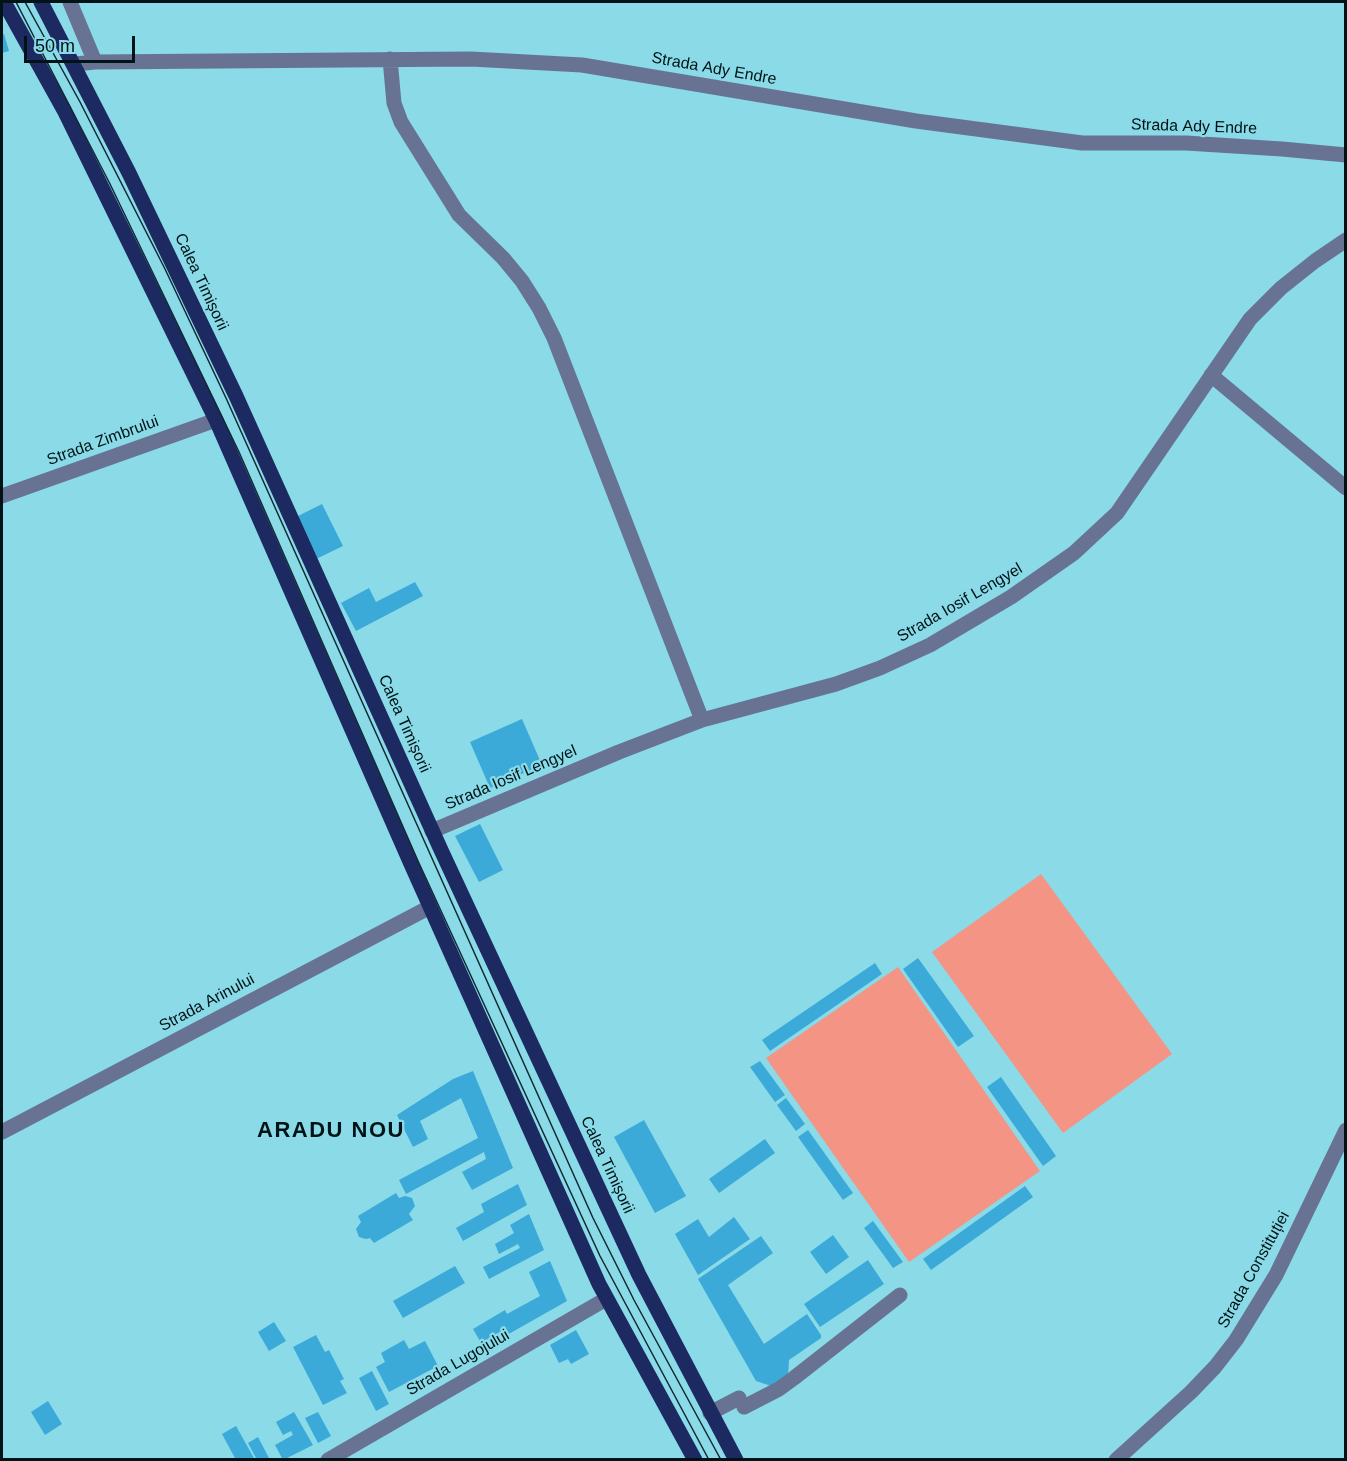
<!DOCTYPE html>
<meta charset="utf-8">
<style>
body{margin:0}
#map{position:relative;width:1347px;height:1461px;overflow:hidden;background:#8adae8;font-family:Helvetica,sans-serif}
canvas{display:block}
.frame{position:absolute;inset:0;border:3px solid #001317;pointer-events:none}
.scale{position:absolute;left:24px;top:36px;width:111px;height:27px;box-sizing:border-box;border:3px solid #001317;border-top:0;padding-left:8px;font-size:18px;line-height:21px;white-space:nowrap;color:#001317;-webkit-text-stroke:4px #8adae8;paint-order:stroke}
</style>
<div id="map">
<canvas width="1347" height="1461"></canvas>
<div class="frame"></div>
<div class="scale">50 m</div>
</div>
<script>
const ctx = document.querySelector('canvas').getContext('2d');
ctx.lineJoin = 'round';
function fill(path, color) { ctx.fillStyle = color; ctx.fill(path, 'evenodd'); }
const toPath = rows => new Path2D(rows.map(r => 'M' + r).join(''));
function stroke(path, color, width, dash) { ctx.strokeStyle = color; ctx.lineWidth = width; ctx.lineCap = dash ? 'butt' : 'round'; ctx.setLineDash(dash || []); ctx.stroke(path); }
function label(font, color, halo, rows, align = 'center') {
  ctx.font = font + ' Helvetica,sans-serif'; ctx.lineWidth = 4.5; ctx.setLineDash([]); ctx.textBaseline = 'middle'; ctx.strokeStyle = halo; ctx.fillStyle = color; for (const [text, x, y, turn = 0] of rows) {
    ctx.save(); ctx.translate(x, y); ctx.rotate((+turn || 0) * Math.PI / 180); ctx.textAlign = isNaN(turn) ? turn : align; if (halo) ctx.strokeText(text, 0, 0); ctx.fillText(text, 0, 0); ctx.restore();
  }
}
fill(toPath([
 [1041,874,1172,1054,1063,1133,932,952],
 [898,967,1040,1171,909,1262,766,1058]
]), '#f49485');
fill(toPath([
 [4,34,9,51,2,53,2,35],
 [322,504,343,546,316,559,296,517],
 [415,582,423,596,356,631,341,603,369,588,376,602],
 [522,719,542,765,490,788,470,742],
 [480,824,503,870,479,882,455,836],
 [918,958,974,1036,958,1047,903,969],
 [875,963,882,974,770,1051,762,1040],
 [760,1061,785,1095,775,1102,750,1067],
 [473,1071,513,1168,472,1190,462,1172,486,1159,484,1152,406,1194,399,1180,478,1138,461,1098,420,1121,428,1139,413,1147,397,1115,453,1079],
 [1001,1077,1056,1156,1043,1166,987,1087],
 [786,1098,805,1124,796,1131,777,1105],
 [644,1120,686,1196,655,1213,614,1137],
 [808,1130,853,1193,843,1200,798,1137],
 [765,1139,775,1153,719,1193,709,1179],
 [518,1184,527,1205,463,1241,456,1228,484,1212,481,1204],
 [1025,1186,1033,1197,931,1270,923,1259],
 [396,1193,399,1198,405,1196,412,1198,415,1206,409,1214,413,1220,374,1243,370,1238,366,1239,359,1237,356,1229,361,1222,358,1216],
 [529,1214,544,1250,489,1279,483,1267,520,1248,518,1244,499,1254,495,1244,514,1233,510,1225],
 [734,1217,750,1239,698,1275,675,1234,698,1219,709,1237],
 [873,1221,903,1262,893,1268,864,1228],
 [833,1235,849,1257,826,1274,810,1252],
 [761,1236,773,1253,728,1285,764,1344,807,1314,821,1335,821,1338,789,1360,788,1377,774,1387,756,1381,698,1279],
 [868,1260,884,1284,820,1327,804,1304],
 [550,1261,567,1301,484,1348,473,1329,505,1310,507,1314,540,1296,529,1272],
 [455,1266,465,1283,403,1318,393,1301],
 [274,1322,286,1341,269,1351,258,1332],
 [576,1330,589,1354,571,1364,568,1359,559,1363,550,1345],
 [316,1335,325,1352,329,1350,344,1379,340,1381,347,1393,323,1405,293,1347],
 [404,1340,409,1349,425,1341,438,1366,389,1392,376,1367,385,1362,381,1353],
 [372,1371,389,1404,376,1411,359,1378],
 [48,1401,62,1424,45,1435,31,1412],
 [294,1412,313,1445,283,1460,275,1445,293,1435,291,1431,283,1435,276,1422],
 [318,1412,331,1436,318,1443,305,1418],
 [236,1426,255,1460,236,1460,222,1434],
 [258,1437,270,1460,257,1460,248,1443]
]), '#3baad8');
stroke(toPath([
 [70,2,95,62],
 [390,59,394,103,401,122,459,215,503,258,522,281,539,308,554,338,702,720],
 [75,64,95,62,471,59,582,65,916,121,1082,143,1186,143,1282,149,1346,155],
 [1211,375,1346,488],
 [2,496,216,420],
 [432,831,619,752,702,720,836,684,880,668,930,645,1011,597,1074,553,1117,513,1250,319,1281,288,1315,261,1346,240],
 [2,1132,430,907],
 [744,1407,779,1389,794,1378,900,1295],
 [710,1413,739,1398],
 [328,1460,606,1299],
 [1116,1460,1191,1392,1215,1367,1236,1340,1276,1275,1346,1130]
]), '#687394', 15);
stroke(toPath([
 [4,2,64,110,216,420,411,864,599,1284,695,1460],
 [41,2,129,173,236,396,441,850,639,1275,736,1460]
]), '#1d2961', 15);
stroke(toPath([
 [16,2,110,184,239,452,418,861,600,1256,709,1460],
 [25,2,80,102,165,269,226,398,593,1218,634,1300,721,1460]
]), '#102a30', 1.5);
label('16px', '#001317', '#8adae8', [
 ["Strada Ady Endre",714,69,10],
 ["Strada Ady Endre",1194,127,2],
 ["Calea Timișorii",201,282,65],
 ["Strada Zimbrului",103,441,-20],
 ["Strada Iosif Lengyel",960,603,-30],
 ["Calea Timișorii",404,724,66],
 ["Strada Iosif Lengyel",511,778,-23],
 ["Strada Arinului",207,1003,-28],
 ["Calea Timișorii",607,1165,65],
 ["Strada Constituției",1254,1270,-61],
 ["Strada Lugojului",458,1363,-30]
]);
ctx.letterSpacing = '1.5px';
label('bold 22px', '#001317', '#8adae8', [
 ["ARADU NOU",331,1131]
]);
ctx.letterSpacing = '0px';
</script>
